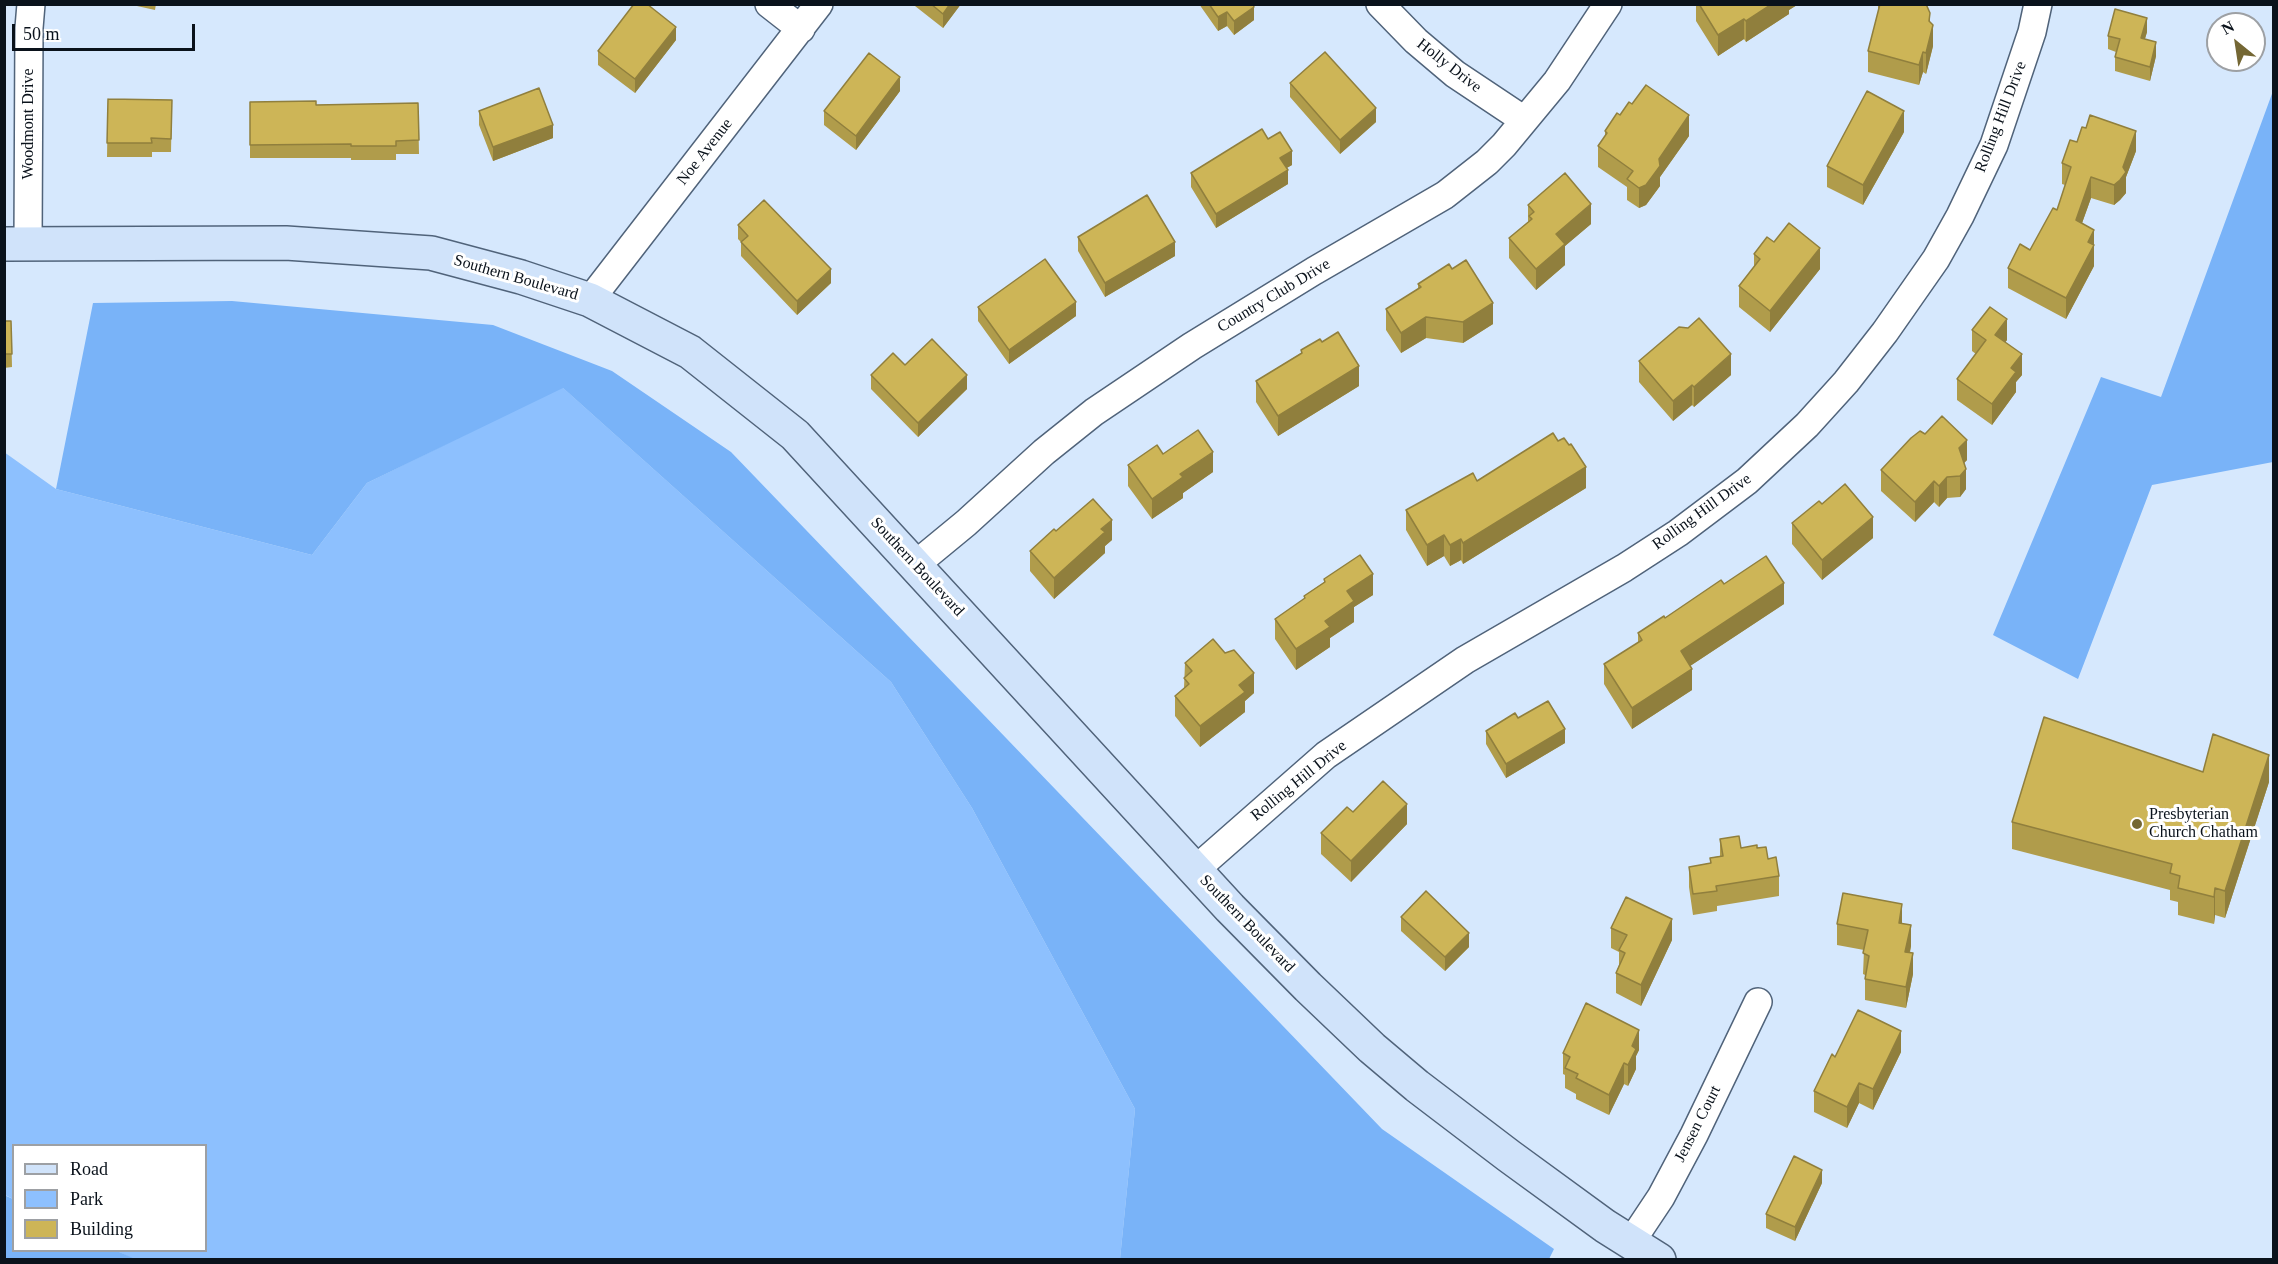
<!DOCTYPE html>
<style>
body{margin:0}
#map{position:relative;width:2278px;height:1264px;overflow:hidden;background:#d6e8fd;font-family:"Times New Roman",serif}
canvas{display:block}
.frame{position:absolute;inset:0;border:6px solid #0a121b;pointer-events:none}
.legend{position:absolute;left:12px;top:1144px;width:195px;height:108px;box-sizing:border-box;background:#fff;border:2px solid #9da0a4;margin:0;padding:8px 10px;list-style:none;font-size:18px;color:#0a121b}
.legend li{display:flex;align-items:center;gap:12px;height:30px}
.legend b{width:30px;border:2px solid #9da0a4}
.north{position:absolute;left:2206px;top:12px;width:60px;height:60px;box-sizing:border-box;background:#fff;border:2px solid #9da0a4;border-radius:50%;rotate:330deg;font-size:16px;font-weight:700;line-height:24px;text-align:center;color:#0a121b}
.north::after{content:'';display:block;margin:auto;width:21px;height:27px;background:#746734;clip-path:polygon(50% 0,100% 100%,50% 72%,0 100%)}
.scale{position:absolute;left:12px;top:24px;width:183px;height:27px;box-sizing:border-box;border:3px solid #0a121b;border-top:0;padding-left:8px;font-size:18px;line-height:21px;white-space:nowrap;color:#0a121b;-webkit-text-stroke:4px #fff;paint-order:stroke}
</style>
<div id="map">
<canvas width="2278" height="1264"></canvas>
<div class="frame"></div>
<ul class="legend">
<li><b style="height:8px;background:#d0e3fa"></b>Road</li>
<li><b style="height:16px;background:#8dc0fe"></b>Park</li>
<li><b style="height:16px;background:#cdb557"></b>Building</li>
</ul>
<div class="north">N</div>
<div class="scale">50 m</div>
</div>
<script>
const ctx = document.querySelector('canvas').getContext('2d');
ctx.lineJoin = 'round';
function fill(path, color) { ctx.fillStyle = color; ctx.fill(path, 'evenodd'); }
const toPath = rows => new Path2D(rows.map(r => 'M' + r).join(''));
function stroke(path, color, width, dash) { ctx.strokeStyle = color; ctx.lineWidth = width; ctx.lineCap = dash ? 'butt' : 'round'; ctx.setLineDash(dash || []); ctx.stroke(path); }
function label(font, color, halo, rows, align = 'center') {
  ctx.font = font + ' "Times New Roman",serif'; ctx.lineWidth = 6; ctx.setLineDash([]); ctx.textBaseline = 'middle'; ctx.strokeStyle = halo; ctx.fillStyle = color; for (const [text, x, y, turn = 0] of rows) {
    ctx.save(); ctx.translate(x, y); ctx.rotate((+turn || 0) * Math.PI / 180); ctx.textAlign = isNaN(turn) ? turn : align; if (halo) ctx.strokeText(text, 0, 0); ctx.fillText(text, 0, 0); ctx.restore();
  }
}
fill(toPath([
 [562,387,891,682,972,808,1135,1109,1120,1259,135,1260,117,1251,206,1250,206,1146,14,1146,13,1199,5,1195,4,452,56,489,312,555,367,483]
]), '#8dc0fe');
fill(toPath([
 [2273,91,2273,462,2152,485,2078,679,1993,635,2101,377,2161,397],
 [232,301,493,325,612,371,731,452,1382,1129,1554,1249,1549,1259,1120,1259,1135,1109,972,808,891,682,563,388,367,483,312,555,56,489,93,303],
 [4,1195,13,1199,14,1250,117,1251,135,1259,5,1259]
]), '#79b3f8');
const minor = toPath([
 [769,4,801,29],
 [1380,4,1416,41,1455,74,1524,120],
 [28,244,29,28,31,4],
 [590,300,819,4],
 [915,565,966,523,1044,452,1094,412,1192,346,1314,271,1445,195,1487,162,1504,145,1557,81,1608,4],
 [1195,870,1326,755,1465,660,1624,568,1678,533,1747,481,1807,425,1846,382,1885,332,1936,259,1960,216,1994,145,2032,32,2038,4],
 [1631,1242,1661,1197,1694,1135,1758,1002]
]);
const secondary = toPath([
 [4,244,286,243,431,253,521,277,590,300,690,352,795,435,1230,908,1308,987,1372,1048,1417,1086,1509,1156,1605,1226,1659,1260]
]);
stroke(minor, '#50637a', 30);
stroke(secondary, '#50637a', 36);
stroke(minor, '#fff', 27);
stroke(secondary, '#d0e3fa', 33);
fill(toPath([
 [128,4,156,4,155,10],
 [915,4,961,4,943,28,915,6],
 [1199,4,1254,4,1254,20,1234,35,1227,26,1218,31],
 [1696,4,1797,4,1797,5,1789,10,1789,14,1746,42,1744,39,1718,56,1696,21],
 [1878,4,1926,4,1930,22,1933,46,1926,74,1923,72,1919,85,1868,72,1868,51,1878,12],
 [2147,32,2145,39,2156,56,2150,81,2115,71,2115,57,2116,52,2108,49,2108,36],
 [676,40,635,93,598,65,598,51],
 [1290,83,1376,122,1340,154,1290,97],
 [900,91,856,150,824,125,824,111],
 [108,99,172,100,171,152,152,152,152,157,107,157],
 [250,102,316,105,418,103,419,154,396,154,396,160,351,160,351,158,250,158],
 [479,111,553,138,493,161,479,125],
 [1605,131,1689,136,1660,177,1660,186,1646,205,1639,208,1627,200,1627,187,1598,167,1598,146,1605,137],
 [1904,132,1863,205,1827,187,1827,166],
 [1268,139,1292,165,1286,168,1288,184,1216,228,1191,187,1191,173],
 [2077,142,2136,151,2126,177,2126,193,2120,200,2114,205,2091,198,2082,223,2094,230,2094,266,2066,319,2008,288,2008,268,2030,250,2057,210,2065,185,2062,184,2062,163],
 [1528,205,1591,224,1565,246,1565,265,1536,290,1509,258,1509,238,1528,222],
 [738,225,831,283,797,315,741,256,741,242,738,239],
 [1078,237,1175,256,1105,297,1078,251],
 [1774,242,1820,269,1770,332,1739,307,1739,286,1754,267,1754,254],
 [1452,269,1493,324,1463,343,1426,338,1401,353,1386,330,1386,309,1418,289,1418,284],
 [978,307,1076,316,1009,364,978,321],
 [4,314,5,321,11,321,12,367,4,368],
 [1972,330,2007,340,2005,342,2022,375,2016,382,2016,392,1992,425,1957,400,1957,379,1976,354,1972,351],
 [1322,342,1359,386,1278,436,1256,402,1256,381,1301,353,1301,350],
 [1639,361,1731,375,1694,407,1692,405,1673,421,1639,382],
 [905,365,967,389,918,437,871,389,871,375],
 [1925,434,1967,460,1964,463,1966,489,1960,497,1947,498,1939,507,1934,502,1915,522,1881,491,1881,470],
 [1163,454,1213,472,1183,493,1183,498,1152,519,1128,486,1128,465],
 [1477,481,1586,488,1463,564,1461,560,1450,566,1444,556,1427,566,1406,530,1406,510],
 [1792,523,1873,538,1822,580,1792,544],
 [1112,540,1105,546,1105,553,1054,599,1030,571,1030,551],
 [1324,579,1373,595,1354,607,1354,622,1330,638,1330,647,1296,670,1275,639,1275,619,1304,599,1304,596,1324,582],
 [1724,584,1784,604,1690,666,1692,690,1632,729,1604,684,1604,664,1638,643,1638,633],
 [1185,663,1254,693,1245,701,1245,712,1200,747,1175,716,1175,696,1184,688],
 [1518,718,1565,743,1506,778,1486,744,1486,731],
 [2203,772,2269,782,2225,918,2215,915,2214,924,2178,915,2178,902,2170,900,2170,890,2012,849,2012,822],
 [1353,812,1407,824,1351,882,1321,854,1321,833],
 [1720,839,1741,848,1757,848,1768,859,1779,876,1779,896,1717,906,1717,911,1693,915,1689,887,1689,867,1710,863,1710,858,1720,856],
 [1401,917,1469,947,1445,971,1401,931],
 [1837,924,1902,924,1911,946,1910,953,1913,974,1906,1008,1865,1000,1865,975,1863,974,1864,950,1837,945],
 [1611,928,1672,940,1641,1006,1616,993,1616,973,1619,965,1619,952,1611,948],
 [1639,1050,1636,1056,1636,1069,1628,1086,1624,1084,1609,1115,1576,1099,1576,1094,1565,1088,1565,1075,1563,1074,1563,1053],
 [1901,1052,1873,1110,1859,1103,1847,1128,1814,1112,1814,1091,1835,1057],
 [1822,1183,1795,1241,1766,1228,1766,1214]
]), '#b09c4b');
fill(toPath([
 [950,4,961,4,943,28,943,14],
 [1772,4,1797,5,1789,10,1789,14,1746,42,1746,21],
 [1254,7,1254,20,1234,35,1234,21],
 [1227,12,1227,26,1218,31,1218,17],
 [1930,13,1930,33,1933,25,1933,46,1926,74,1926,53],
 [2147,18,2147,32,2141,51,2141,38],
 [1744,19,1744,39,1718,56,1718,35],
 [676,27,676,40,635,93,635,79],
 [2156,42,2156,56,2150,81,2150,67],
 [1923,52,1923,72,1919,85,1919,65],
 [900,77,900,91,856,150,856,136],
 [1376,108,1376,122,1340,154,1340,140],
 [1904,111,1904,132,1863,205,1863,185],
 [1689,115,1689,136,1660,177,1660,186,1646,205,1639,208,1639,188],
 [553,125,553,138,493,161,493,147],
 [2136,131,2136,151,2126,177,2126,193,2120,200,2114,205,2114,185,2123,167],
 [1292,151,1292,165,1280,172,1280,158],
 [1288,170,1288,184,1216,228,1216,214],
 [2091,177,2091,198,2076,240,2076,220],
 [1591,204,1591,224,1565,246,1565,265,1536,290,1536,269,1556,234],
 [2094,230,2094,266,2066,319,2066,298,2088,242],
 [1175,242,1175,256,1105,297,1105,283],
 [1820,248,1820,269,1770,332,1770,311],
 [831,269,831,283,797,315,797,301],
 [1076,302,1076,316,1009,364,1009,350],
 [1493,303,1493,324,1463,343,1463,322],
 [1426,317,1426,338,1401,353,1401,333],
 [2007,319,2007,340,1995,356,1995,335],
 [1731,354,1731,375,1694,407,1694,387],
 [2022,354,2022,375,2016,382,2016,392,1992,425,1992,404,2011,368],
 [1359,366,1359,386,1278,436,1278,416],
 [967,375,967,389,918,437,918,423],
 [1692,385,1692,405,1673,421,1673,401],
 [1967,440,1967,460,1959,468,1959,448],
 [1213,452,1213,472,1183,493,1183,498,1152,519,1152,499,1180,474],
 [1586,467,1586,488,1463,564,1463,543],
 [1966,469,1966,489,1960,497,1960,476],
 [1947,477,1947,498,1939,507,1939,486],
 [1934,481,1934,502,1915,522,1915,502],
 [1873,517,1873,538,1822,580,1822,560],
 [1112,520,1112,540,1105,546,1105,553,1054,599,1054,578,1101,529],
 [1444,535,1444,556,1427,566,1427,545],
 [1461,539,1461,560,1450,566,1450,545],
 [1373,574,1373,595,1354,607,1354,622,1330,638,1330,647,1296,670,1296,649,1347,591],
 [1784,583,1784,604,1681,672,1681,651],
 [1692,669,1692,690,1632,729,1632,708],
 [1254,673,1254,693,1245,701,1245,712,1200,747,1200,726,1239,685],
 [1565,729,1565,743,1506,778,1506,764],
 [2269,755,2269,782,2225,918,2225,891],
 [1407,804,1407,824,1351,882,1351,861],
 [2215,888,2215,915,2214,924,2214,897],
 [1902,904,1902,925,1899,923],
 [1672,919,1672,940,1641,1006,1641,985],
 [1911,925,1911,946,1905,972,1905,952],
 [1469,933,1469,947,1445,971,1445,957],
 [1913,953,1913,974,1906,1008,1906,987],
 [1639,1030,1639,1050,1636,1056,1636,1069,1628,1086,1628,1065,1632,1046],
 [1901,1031,1901,1052,1873,1110,1873,1089],
 [1624,1063,1624,1084,1609,1115,1609,1095],
 [1859,1083,1859,1103,1847,1128,1847,1107],
 [1822,1170,1822,1183,1795,1241,1795,1227]
]), '#907f3d');
const building = toPath([
 [634,4,647,4,676,27,635,79,598,51,634,4],
 [931,4,950,4,943,14,931,4],
 [1209,4,1253,4,1254,7,1234,21,1227,12,1218,17,1209,4],
 [1699,4,1772,4,1746,21,1744,19,1718,35,1699,4],
 [1880,4,1926,4,1930,13,1929,21,1933,25,1926,53,1923,52,1919,65,1868,51,1880,4],
 [2115,9,2147,18,2141,38,2156,42,2150,67,2115,57,2120,39,2108,36,2115,9],
 [1325,52,1376,108,1340,140,1290,83,1325,52],
 [869,53,900,77,856,136,824,111,869,53],
 [1646,85,1689,115,1659,159,1660,166,1646,185,1639,188,1627,179,1633,171,1598,146,1607,133,1605,131,1617,113,1620,115,1629,102,1632,104,1646,85],
 [539,88,553,125,493,147,479,111,539,88],
 [1867,91,1904,111,1863,185,1827,166,1867,91],
 [108,99,172,100,171,139,151,138,152,143,107,143,108,99],
 [316,101,316,105,418,103,419,140,396,141,396,146,351,146,351,144,250,145,250,102,316,101],
 [2090,115,2136,131,2123,167,2126,172,2120,180,2114,185,2091,177,2076,220,2094,230,2088,242,2094,245,2066,298,2008,268,2020,244,2030,250,2053,208,2057,210,2071,167,2062,163,2070,140,2077,142,2082,127,2086,128,2090,115],
 [1262,129,1268,139,1280,132,1292,151,1280,158,1288,170,1216,214,1191,173,1262,129],
 [1565,173,1591,204,1556,234,1565,244,1536,269,1509,238,1532,219,1529,216,1534,212,1528,205,1565,173],
 [1147,195,1175,242,1105,283,1078,237,1147,195],
 [764,200,831,269,797,301,741,242,748,236,738,225,764,200],
 [1789,223,1820,248,1770,311,1739,286,1760,259,1754,254,1767,237,1774,242,1789,223],
 [1045,259,1076,302,1009,350,978,307,1045,259],
 [1466,260,1493,303,1463,322,1426,317,1401,333,1386,309,1421,287,1418,284,1449,264,1452,269,1466,260],
 [1990,307,2007,319,1995,335,2022,354,2011,368,2016,372,1992,404,1957,379,1986,340,1972,330,1990,307],
 [4,314,5,321,11,321,12,354,4,354,4,314],
 [1699,318,1731,354,1694,387,1692,385,1673,401,1639,361,1679,327,1688,328,1699,318],
 [1338,332,1359,366,1278,416,1256,381,1302,353,1301,350,1320,339,1322,342,1338,332],
 [932,339,967,375,918,423,871,375,893,353,905,365,932,339],
 [1942,416,1967,440,1959,448,1966,469,1960,476,1947,477,1939,486,1934,481,1915,502,1881,470,1911,438,1920,431,1925,434,1942,416],
 [1198,430,1213,452,1180,474,1183,477,1152,499,1128,465,1157,445,1163,454,1198,430],
 [1553,433,1558,441,1564,438,1569,445,1571,444,1586,467,1463,543,1461,539,1450,545,1444,535,1427,545,1406,510,1473,473,1477,481,1553,433],
 [1845,484,1873,517,1822,560,1792,523,1819,501,1822,504,1845,484],
 [1093,499,1112,520,1101,529,1105,532,1054,578,1030,551,1054,529,1056,531,1093,499],
 [1360,555,1373,574,1347,591,1354,601,1325,621,1330,627,1296,649,1275,619,1305,598,1304,596,1325,582,1324,579,1360,555],
 [1766,556,1784,583,1681,651,1692,669,1632,708,1604,664,1642,640,1638,633,1664,616,1665,618,1721,580,1724,584,1766,556],
 [1213,639,1225,653,1234,650,1254,673,1239,685,1245,692,1200,726,1175,696,1189,684,1184,678,1192,671,1185,663,1213,639],
 [1548,701,1565,729,1506,764,1486,731,1515,713,1518,718,1548,701],
 [2044,717,2203,772,2213,734,2269,755,2225,891,2215,888,2214,897,2178,888,2180,876,2170,873,2172,864,2012,822,2044,717],
 [1383,781,1407,804,1351,861,1321,833,1347,807,1353,812,1383,781],
 [1739,836,1741,848,1757,845,1757,848,1766,847,1768,859,1776,857,1779,876,1716,886,1717,891,1693,894,1689,867,1711,863,1710,858,1723,856,1720,839,1739,836],
 [1426,891,1469,933,1445,957,1401,917,1426,891],
 [1843,893,1902,904,1899,923,1911,925,1905,952,1913,953,1906,987,1865,979,1869,956,1863,953,1868,930,1837,924,1843,893],
 [1626,897,1672,919,1641,985,1616,973,1625,953,1619,950,1627,935,1611,928,1626,897],
 [1586,1003,1639,1030,1632,1046,1636,1049,1628,1065,1624,1063,1609,1095,1576,1078,1578,1074,1565,1068,1570,1057,1563,1053,1586,1003],
 [1858,1010,1901,1031,1873,1089,1859,1083,1847,1107,1814,1091,1832,1054,1835,1057,1858,1010],
 [1794,1156,1822,1170,1795,1227,1766,1214,1794,1156]
]);
fill(building, '#cdb557');
stroke(building, '#907f3d', 1.5);
for (const [x, y, r, color] of [
 [2137,824,6,"#746734"]
]) { const dot = new Path2D(); dot.arc(x, y, r, 0, 2 * Math.PI); ctx.fillStyle = color; ctx.fill(dot); stroke(dot, '#fff', 2); }
label('16px', '#0a121b', '#fff', [
 ["Holly Drive",1449,66,38],
 ["Rolling Hill Drive",2001,117,-69],
 ["Woodmont Drive",29,124,-90],
 ["Noe Avenue",705,152,-52],
 ["Southern Boulevard",516,278,16],
 ["Country Club Drive",1274,296,-31],
 ["Rolling Hill Drive",1702,512,-36],
 ["Southern Boulevard",917,567,47],
 ["Rolling Hill Drive",1299,781,-39],
 ["Southern Boulevard",1247,924,46],
 ["Jensen Court",1698,1124,-63]
]);
label('16px', '#0a121b', '#fff', [
 ["Presbyterian",2149,815],
 ["Church Chatham",2149,833]
], 'left');
</script>
